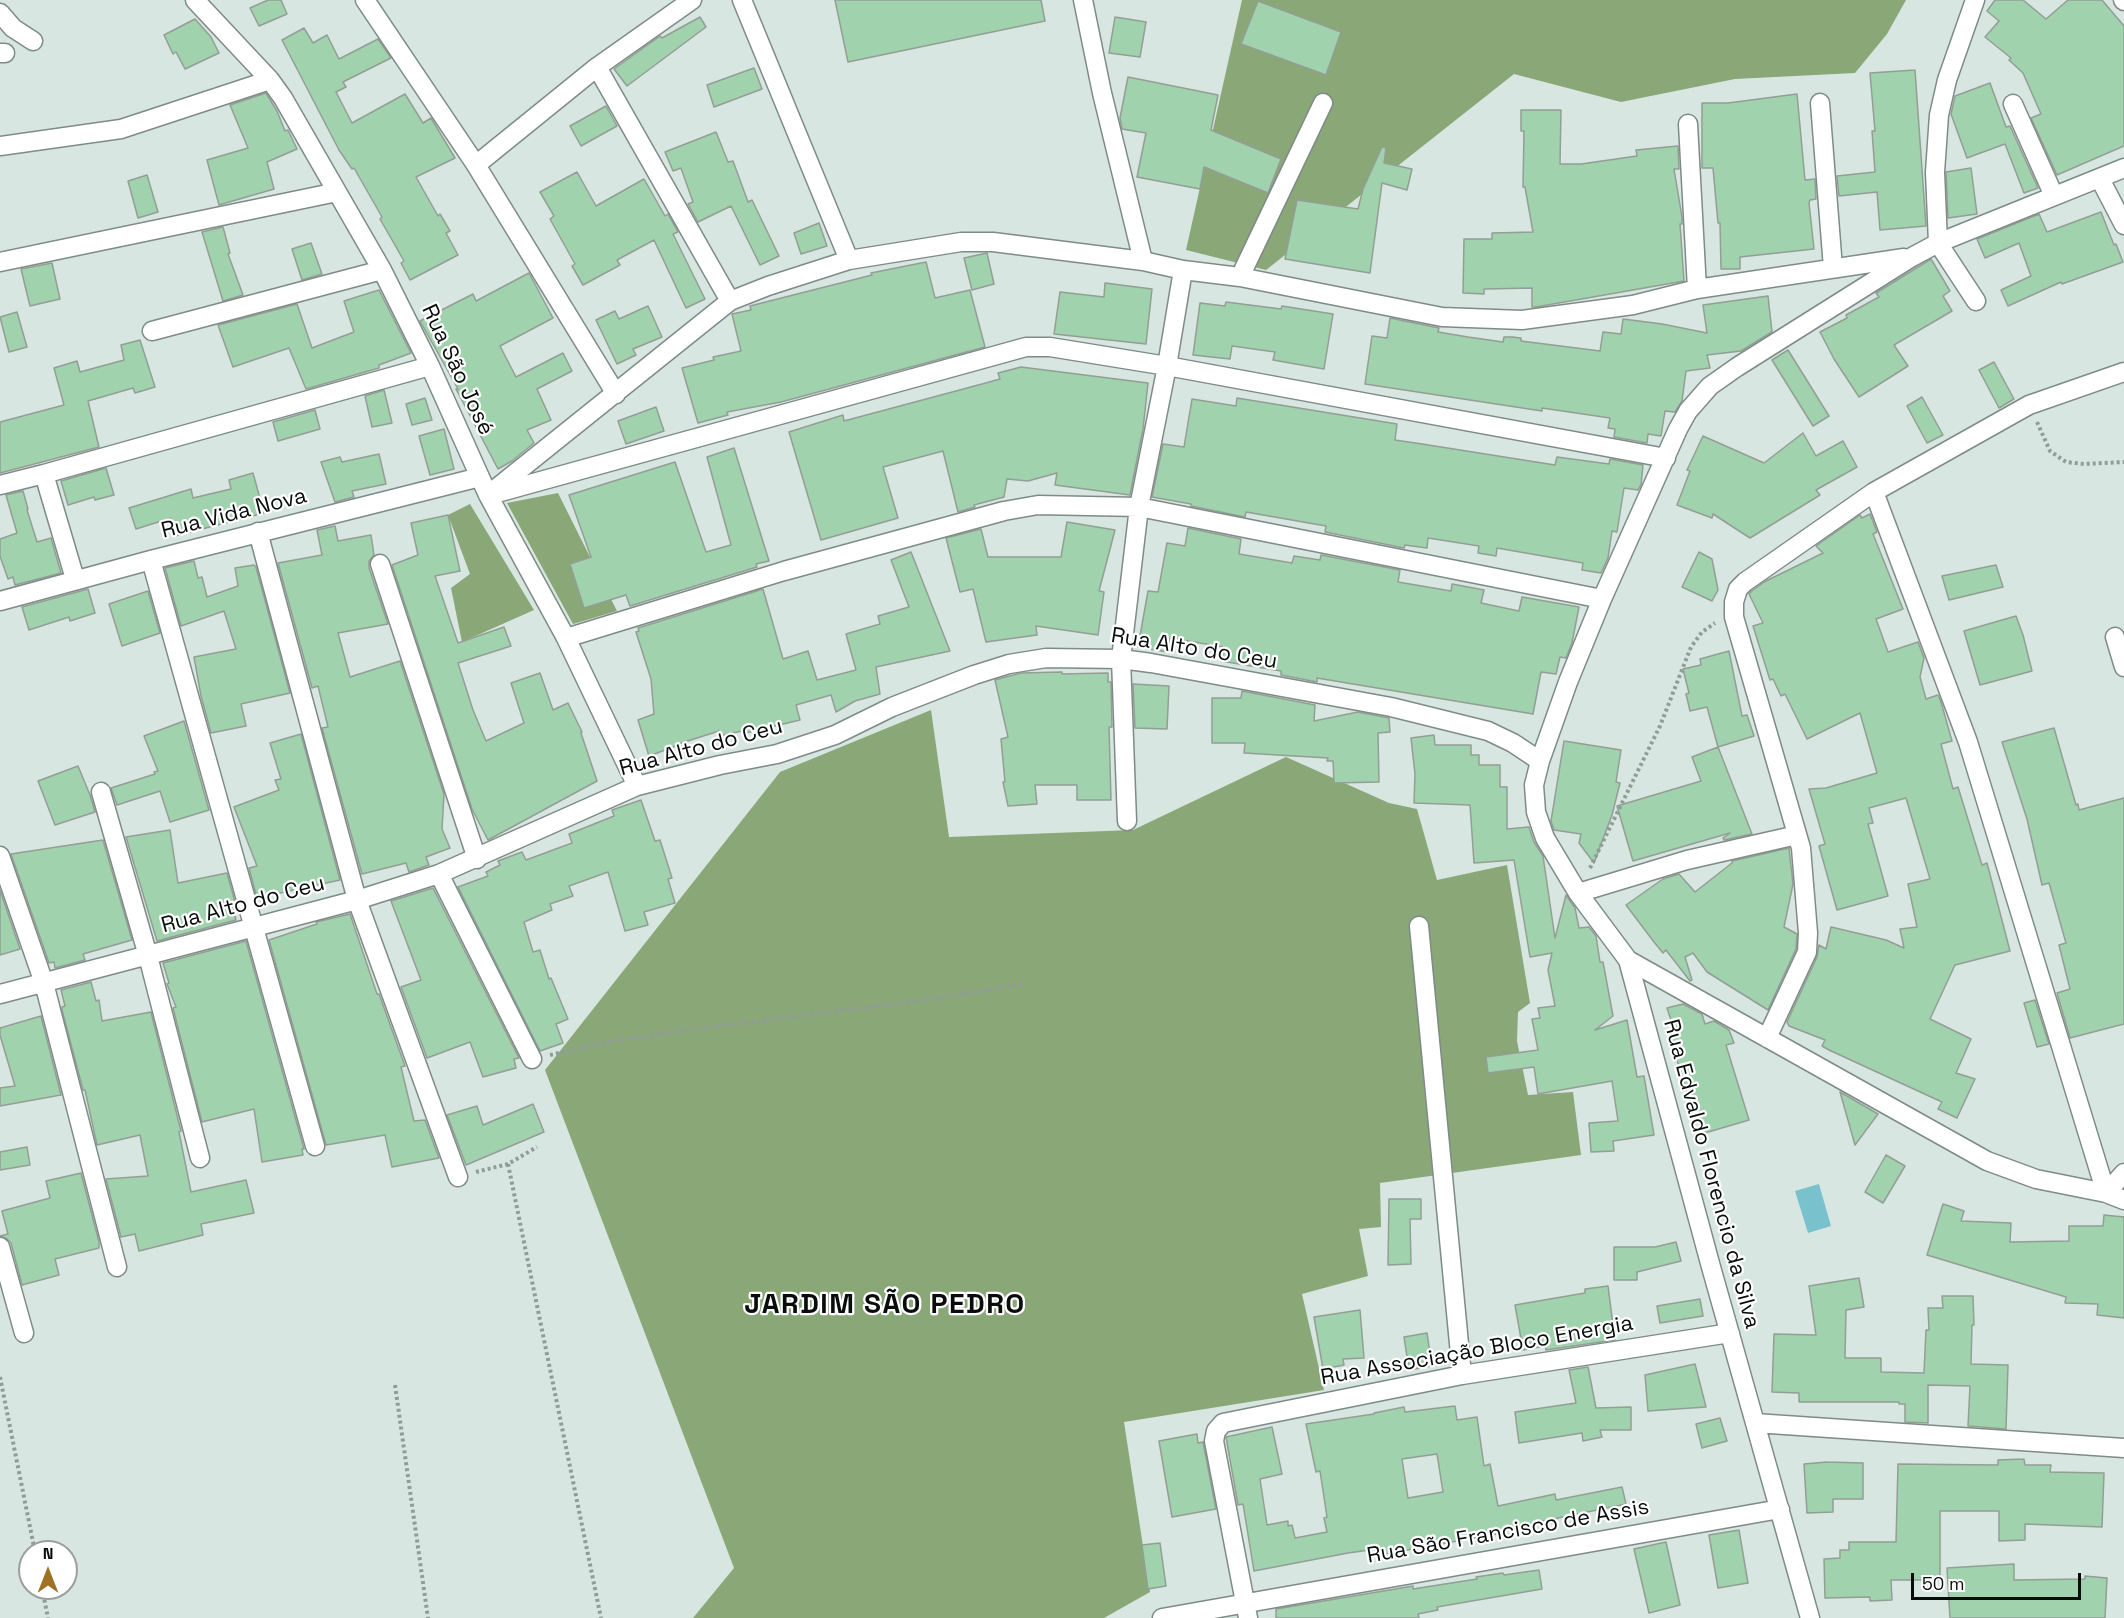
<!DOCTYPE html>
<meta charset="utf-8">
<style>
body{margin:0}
#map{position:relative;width:2124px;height:1618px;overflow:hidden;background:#d7e6e0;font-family:"Space Grotesk",sans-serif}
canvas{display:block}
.north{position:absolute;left:18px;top:1540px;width:60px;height:60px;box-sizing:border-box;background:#fff;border:2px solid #9c9e9d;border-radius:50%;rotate:0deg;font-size:16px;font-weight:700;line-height:24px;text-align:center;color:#080d0b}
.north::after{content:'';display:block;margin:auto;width:21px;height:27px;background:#9e7222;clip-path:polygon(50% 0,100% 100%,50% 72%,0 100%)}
.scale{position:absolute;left:1911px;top:1573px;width:170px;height:27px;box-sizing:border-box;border:3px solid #080d0b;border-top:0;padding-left:8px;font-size:18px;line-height:21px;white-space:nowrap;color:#080d0b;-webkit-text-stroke:4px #fff;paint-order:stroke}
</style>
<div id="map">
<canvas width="2124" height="1618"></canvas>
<div class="north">N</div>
<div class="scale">50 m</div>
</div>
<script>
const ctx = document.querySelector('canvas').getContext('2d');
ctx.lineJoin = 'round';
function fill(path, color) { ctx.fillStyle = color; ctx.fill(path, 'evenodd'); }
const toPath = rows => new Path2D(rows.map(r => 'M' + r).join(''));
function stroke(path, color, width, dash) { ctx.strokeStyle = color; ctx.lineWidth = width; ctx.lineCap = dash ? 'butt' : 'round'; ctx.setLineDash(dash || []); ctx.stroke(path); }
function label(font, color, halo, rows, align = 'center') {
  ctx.font = font + ' "Space Grotesk",sans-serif'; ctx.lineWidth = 4.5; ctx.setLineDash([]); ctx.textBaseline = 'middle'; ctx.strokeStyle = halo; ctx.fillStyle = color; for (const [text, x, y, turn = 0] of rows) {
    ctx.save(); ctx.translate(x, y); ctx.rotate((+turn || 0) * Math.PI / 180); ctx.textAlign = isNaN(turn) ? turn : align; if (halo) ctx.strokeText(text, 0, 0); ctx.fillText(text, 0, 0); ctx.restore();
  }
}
fill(toPath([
 [1242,0,1906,0,1887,34,1855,73,1735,79,1621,102,1514,74,1266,270,1186,250],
 [558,493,617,611,573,624,507,503],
 [470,504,534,610,462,642,451,588,470,574,448,515],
 [931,710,949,837,1133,830,1286,757,1389,803,1417,809,1437,880,1507,865,1530,1003,1518,1012,1517,1041,1528,1095,1573,1092,1581,1155,1380,1183,1381,1227,1359,1229,1368,1276,1302,1294,1324,1390,1124,1422,1150,1592,1104,1618,693,1618,734,1568,545,1070,780,772]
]), '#8aa778');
fill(toPath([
 [1819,1184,1831,1226,1808,1233,1795,1191]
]), '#79c1cc');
const building = toPath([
 [268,0,281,0,287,14,259,26,250,8,268,0],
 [835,0,1041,0,1045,21,848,62,835,0],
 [1995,0,2023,0,2046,19,2068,0,2102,0,2124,26,2124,146,2057,175,2031,118,2041,114,2023,73,2009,60,2011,58,1985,37,1999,21,1987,11,1995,0],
 [1258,1,1341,32,1326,75,1241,44,1258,1],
 [700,17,706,27,627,86,614,69,660,36,662,38,700,17],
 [1115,17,1146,22,1140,57,1109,53,1115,17],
 [195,19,211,37,219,53,185,69,176,52,173,54,164,35,195,19],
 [304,28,313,43,327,35,339,59,378,39,391,58,343,82,346,87,336,92,352,123,405,94,423,123,431,118,455,158,416,177,438,216,440,214,450,231,446,233,458,255,410,280,401,263,404,261,380,219,382,217,354,168,352,169,339,150,282,40,304,28],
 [754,68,762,89,714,107,707,85,754,68],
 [1915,70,1926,226,1880,230,1877,192,1839,196,1837,176,1875,172,1872,131,1875,131,1870,73,1915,70],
 [1128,77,1218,95,1211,130,1281,159,1268,193,1204,167,1200,189,1137,177,1146,133,1122,129,1120,118,1128,77],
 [1990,83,2006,127,2010,126,2038,188,2024,193,2005,144,1967,158,1951,114,1955,96,1990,83],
 [266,93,277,111,285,131,288,130,297,149,267,162,274,189,219,205,207,160,248,148,230,105,266,93],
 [1797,94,1805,180,1815,179,1816,199,1810,200,1809,203,1814,249,1740,257,1740,269,1721,269,1720,223,1718,223,1713,168,1702,168,1702,103,1728,103,1797,94],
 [606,106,617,126,581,146,570,126,606,106],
 [1521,110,1561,110,1560,164,1581,164,1637,156,1636,150,1678,146,1679,169,1674,169,1682,217,1682,224,1680,224,1684,281,1536,307,1532,307,1532,288,1484,289,1484,294,1463,293,1464,239,1492,239,1492,233,1533,232,1525,187,1523,187,1524,131,1521,131,1521,110],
 [716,132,728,162,733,161,748,202,752,200,779,256,760,265,731,206,698,222,688,204,693,202,681,168,673,171,665,152,716,132],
 [1382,147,1386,148,1384,163,1412,169,1407,190,1382,183,1370,273,1285,259,1297,200,1358,209,1363,189,1382,147],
 [1971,168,1977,214,1948,218,1946,172,1971,168],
 [577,172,596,206,644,179,665,216,668,214,678,232,673,234,705,299,686,308,654,240,617,260,620,265,583,285,572,266,575,264,550,219,554,216,540,192,577,172],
 [147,175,158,212,138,218,128,181,147,175],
 [2101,212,2114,245,2116,244,2123,262,2062,284,2061,282,2008,306,2001,290,2031,276,2019,243,1985,258,1977,239,2039,214,2047,232,2101,212],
 [819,223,827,246,801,254,794,233,819,223],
 [223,227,230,253,228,254,243,295,223,301,202,232,223,227],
 [311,243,322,274,302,280,292,249,311,243],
 [987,253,994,284,972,290,964,258,987,253],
 [1931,259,1950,291,1943,296,1952,311,1894,345,1908,366,1859,397,1834,359,1820,332,1847,318,1846,315,1879,297,1876,293,1931,259],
 [926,262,935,298,970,290,985,347,781,402,727,412,728,415,698,423,682,368,714,360,713,357,741,351,732,314,751,310,750,306,872,275,871,273,926,262],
 [52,263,60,299,30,306,21,269,52,263],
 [529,273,553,318,500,346,516,377,563,353,572,371,537,389,551,420,527,430,534,443,512,461,498,469,456,389,458,389,420,321,473,294,476,301,529,273],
 [1105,283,1152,289,1146,344,1054,334,1060,292,1104,297,1105,283],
 [379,290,411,353,379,365,379,368,306,389,289,348,233,367,218,325,297,304,312,348,354,332,344,301,379,290],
 [1768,296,1772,332,1741,351,1707,355,1710,368,1686,371,1682,401,1675,412,1665,411,1661,436,1648,434,1647,443,1614,437,1615,429,1608,428,1610,418,1542,408,1542,411,1365,384,1372,336,1387,338,1390,318,1439,328,1438,332,1468,337,1503,342,1504,337,1512,337,1521,338,1521,341,1600,351,1603,332,1621,334,1623,319,1662,324,1707,333,1703,305,1768,296],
 [1226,302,1281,309,1282,306,1333,314,1324,369,1273,360,1275,352,1232,346,1230,359,1193,355,1200,303,1225,306,1226,302],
 [648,306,662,337,633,349,636,355,617,364,596,320,615,311,619,319,648,306],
 [17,312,27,347,9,352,0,317,17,312],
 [140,340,155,387,135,393,133,388,88,401,99,447,0,473,0,422,64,405,54,368,77,361,80,372,124,360,121,345,140,340],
 [1788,350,1829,416,1813,426,1772,360,1788,350],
 [1994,362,2014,399,1999,408,1979,370,1994,362],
 [1021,367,1148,383,1143,429,1130,495,1055,485,1057,473,1028,481,1007,479,1004,497,974,505,975,507,958,512,943,451,883,467,898,518,821,540,789,432,843,415,844,421,982,384,1000,379,998,373,1021,367],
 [384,390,392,423,372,427,365,396,384,390],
 [1922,397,1943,435,1927,443,1907,406,1922,397],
 [425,398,432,420,412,425,406,404,425,398],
 [1237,398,1397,424,1395,440,1422,444,1555,465,1557,457,1609,464,1610,459,1643,465,1641,485,1638,490,1624,488,1617,532,1612,531,1608,558,1601,573,1582,570,1583,563,1497,548,1496,556,1478,553,1479,546,1428,538,1427,548,1405,545,1404,548,1325,532,1326,526,1246,512,1245,517,1191,506,1191,504,1152,497,1163,444,1184,447,1192,399,1236,406,1237,398],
 [656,407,664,431,626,444,618,421,656,407],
 [315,410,320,429,278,441,273,422,315,410],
 [444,429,454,469,430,475,419,436,444,429],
 [1803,433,1816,456,1843,441,1857,467,1816,490,1820,495,1750,538,1713,514,1712,518,1677,505,1690,471,1687,470,1703,436,1764,463,1803,433],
 [734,448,769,561,756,564,757,567,630,606,626,595,584,608,570,564,591,557,569,495,675,462,706,552,731,545,707,457,734,448],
 [379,454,386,484,352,491,354,497,335,502,321,462,340,457,342,462,379,454],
 [106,468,114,495,95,500,94,497,68,505,61,481,106,468],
 [253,473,264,513,175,536,171,518,136,529,129,508,191,489,193,498,231,489,229,480,253,473],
 [23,491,28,509,27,510,37,542,51,538,61,573,15,585,13,577,8,579,0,556,0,539,17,533,6,495,23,491],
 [1870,514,1877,532,1873,534,1903,609,1876,619,1888,652,1918,642,1924,658,1920,677,1926,699,1938,695,1941,702,1952,741,1941,744,1953,789,1958,787,1982,865,1987,863,2010,951,1955,965,1930,1019,1971,1039,1956,1073,1975,1079,1957,1118,1938,1109,1942,1102,1829,1050,1822,1046,1825,1040,1789,1026,1787,1022,1817,957,1819,945,1826,949,1831,927,1886,940,1904,948,1900,929,1917,927,1908,884,1930,879,1906,798,1869,808,1873,823,1868,824,1888,896,1837,910,1819,846,1825,844,1809,789,1826,788,1877,773,1860,713,1807,739,1785,694,1781,696,1773,679,1770,680,1753,626,1763,623,1749,594,1752,591,1764,582,1823,553,1816,546,1860,515,1862,518,1870,514],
 [448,515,460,571,435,576,458,643,504,627,511,646,458,663,473,710,486,741,524,723,511,683,540,673,553,710,568,703,582,732,581,733,597,781,488,840,472,809,392,565,418,555,411,523,448,515],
 [1067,522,1115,530,1099,591,1104,592,1098,635,1036,626,1037,635,986,642,973,589,960,592,946,538,981,529,988,557,1061,557,1067,522],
 [335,526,338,541,371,535,374,555,369,561,369,568,388,624,338,633,350,677,400,661,444,794,442,829,450,848,426,857,429,865,409,872,406,863,362,874,322,728,328,727,318,686,312,688,278,563,322,555,317,530,335,526],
 [1188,528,1241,539,1239,554,1292,563,1294,556,1320,560,1321,555,1400,570,1398,582,1451,591,1452,584,1484,590,1481,603,1519,611,1522,597,1579,607,1572,643,1566,658,1560,657,1556,674,1541,672,1533,714,1317,678,1317,682,1281,675,1281,671,1221,661,1224,647,1170,638,1167,652,1138,647,1148,591,1158,592,1167,543,1185,546,1188,528],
 [911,552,950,651,876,667,880,694,855,701,836,712,831,695,796,705,800,720,746,733,746,730,720,736,719,731,675,745,676,746,649,756,638,720,654,714,651,679,636,632,639,631,638,628,763,589,783,659,808,651,817,680,856,670,846,634,880,624,878,616,909,607,891,560,911,552],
 [1699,552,1712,559,1718,590,1712,601,1682,587,1699,552],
 [194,561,198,578,202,577,207,597,238,586,235,568,254,565,256,567,290,693,241,704,246,726,211,733,201,696,194,657,236,649,224,611,181,626,165,568,194,561],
 [1996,565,2003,587,1949,600,1942,576,1996,565],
 [88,589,95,613,70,621,69,617,29,630,22,607,88,589],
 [148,591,160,633,122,646,109,604,148,591],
 [2016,616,2023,635,2032,671,1980,685,1964,631,2016,616],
 [1729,651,1742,716,1747,715,1754,736,1718,747,1707,707,1690,711,1686,694,1689,693,1683,669,1701,665,1700,659,1729,651],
 [1062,672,1062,674,1108,673,1108,682,1111,682,1112,727,1109,727,1111,800,1077,800,1077,785,1035,785,1037,804,1008,806,1003,782,1005,782,1001,739,1008,737,995,680,1021,673,1062,672],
 [1133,684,1169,686,1167,729,1135,728,1133,684],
 [1242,691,1315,705,1314,721,1358,712,1389,718,1390,732,1378,733,1379,782,1334,783,1333,761,1327,761,1328,758,1244,753,1245,743,1212,743,1212,698,1241,698,1242,691],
 [184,721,209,810,170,822,160,791,117,805,111,788,155,774,154,772,158,771,144,736,184,721],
 [2054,728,2076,805,2078,804,2079,810,2124,798,2124,1024,2070,1038,2057,993,2070,989,2059,945,2066,943,2049,883,2042,885,2027,819,2002,742,2054,728],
 [301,734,340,880,257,898,249,868,257,866,234,807,279,790,275,780,281,779,270,743,301,734],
 [1434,735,1435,745,1471,745,1471,755,1479,755,1479,765,1500,765,1500,787,1507,787,1507,829,1529,827,1534,842,1543,856,1555,938,1566,895,1575,908,1579,928,1589,927,1596,936,1600,962,1603,962,1613,1016,1595,1030,1627,1020,1637,1077,1644,1076,1654,1135,1613,1141,1614,1151,1591,1152,1589,1123,1618,1121,1612,1081,1538,1094,1534,1067,1488,1073,1486,1057,1538,1050,1532,1019,1540,1018,1538,1008,1555,1006,1548,970,1552,953,1530,957,1514,860,1474,863,1470,805,1414,803,1415,774,1411,738,1434,735],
 [1564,741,1621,750,1616,782,1620,783,1612,815,1594,863,1579,843,1581,834,1554,830,1551,821,1564,741],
 [1718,747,1752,834,1724,840,1723,838,1730,833,1633,861,1617,806,1701,781,1692,757,1718,747],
 [78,766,90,795,95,812,55,825,38,781,78,766],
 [641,800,655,841,660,840,672,878,668,879,675,903,644,912,648,925,625,931,608,872,569,886,573,896,550,904,552,910,524,922,533,952,540,950,549,979,551,978,568,1019,556,1024,563,1043,540,1051,458,887,488,876,486,872,500,865,498,861,522,852,526,860,572,843,569,834,614,816,612,810,641,800],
 [170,830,178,883,227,873,235,902,232,902,236,920,157,941,126,837,170,830],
 [103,840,132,940,83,954,85,960,55,968,54,962,49,963,11,854,103,840],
 [1789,848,1793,884,1784,927,1797,934,1796,949,1768,1010,1707,972,1693,953,1685,957,1692,980,1690,981,1666,950,1663,953,1654,942,1626,905,1663,879,1679,874,1695,892,1732,863,1732,861,1789,848],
 [433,888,519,1058,514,1059,516,1068,483,1077,470,1042,427,1058,401,987,421,980,391,901,433,888],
 [0,890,20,949,0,955,0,890],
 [350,914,377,994,379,994,405,1066,401,1067,414,1121,425,1120,439,1158,392,1167,385,1135,326,1145,269,940,317,924,316,922,350,914],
 [246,941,304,1149,302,1149,303,1155,262,1162,254,1109,202,1122,173,1008,176,1007,167,984,169,983,163,963,246,941],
 [91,982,96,1001,99,1000,102,1021,151,1012,181,1131,179,1132,191,1192,246,1180,254,1213,201,1224,203,1235,139,1251,135,1234,121,1237,106,1179,148,1176,140,1135,97,1145,85,1090,83,1090,62,1010,62,1007,65,1006,61,990,91,982],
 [2035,1000,2049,1044,2037,1047,2024,1003,2035,1000],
 [1683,1004,1702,1014,1705,1024,1714,1021,1729,1030,1734,1043,1726,1045,1749,1120,1705,1133,1696,1105,1691,1106,1669,1034,1675,1032,1667,1008,1683,1004],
 [41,1016,61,1095,0,1106,0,1088,15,1086,0,1035,0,1028,41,1016],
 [1840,1092,1878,1114,1855,1145,1840,1092],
 [533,1104,544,1132,466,1165,447,1115,477,1106,483,1125,533,1104],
 [27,1147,30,1165,0,1170,0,1152,27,1147],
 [1886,1155,1905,1166,1883,1203,1865,1192,1886,1155],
 [81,1173,99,1242,99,1248,55,1259,59,1275,22,1285,11,1243,7,1239,0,1236,8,1234,2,1211,50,1198,46,1181,81,1173],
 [1389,1199,1421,1199,1421,1219,1410,1219,1411,1264,1388,1265,1389,1199],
 [1943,1204,1964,1211,1961,1221,2011,1223,2010,1242,2069,1241,2069,1226,2103,1226,2104,1215,2124,1217,2124,1318,2097,1315,2098,1304,2065,1303,2066,1297,1927,1255,1943,1204],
 [1676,1242,1681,1261,1637,1272,1637,1280,1614,1280,1614,1247,1655,1247,1676,1242],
 [1859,1278,1864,1307,1846,1310,1845,1358,1881,1358,1881,1372,1924,1373,1926,1330,1929,1330,1928,1308,1943,1308,1942,1296,1973,1296,1974,1325,1972,1325,1971,1364,2008,1365,2006,1429,1968,1426,1970,1386,1928,1385,1928,1423,1905,1422,1905,1404,1899,1404,1899,1402,1799,1402,1799,1393,1772,1392,1774,1334,1816,1335,1809,1286,1859,1278],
 [1608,1286,1615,1340,1546,1350,1545,1346,1523,1350,1515,1305,1585,1293,1585,1289,1608,1286],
 [1700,1299,1703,1316,1660,1323,1657,1306,1700,1299],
 [1360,1310,1364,1358,1343,1359,1344,1365,1323,1369,1314,1317,1360,1310],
 [1427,1333,1432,1366,1409,1370,1404,1337,1427,1333],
 [1695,1364,1706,1407,1648,1411,1645,1375,1695,1364],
 [1588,1367,1596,1408,1631,1407,1631,1430,1600,1430,1602,1437,1583,1441,1582,1433,1519,1443,1515,1412,1576,1403,1569,1370,1588,1367],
 [1455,1406,1457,1420,1477,1417,1484,1466,1490,1464,1498,1506,1555,1494,1556,1500,1622,1487,1626,1504,1558,1518,1547,1523,1547,1520,1503,1530,1503,1533,1474,1538,1385,1554,1384,1548,1348,1553,1254,1571,1243,1504,1238,1505,1226,1437,1272,1427,1282,1474,1260,1479,1267,1525,1288,1521,1288,1526,1292,1525,1295,1538,1327,1532,1324,1518,1327,1517,1320,1471,1316,1472,1306,1424,1374,1414,1374,1413,1404,1407,1405,1412,1455,1406],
 [1437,1454,1443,1492,1408,1498,1402,1459,1437,1454],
 [1720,1418,1727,1441,1702,1448,1696,1424,1720,1418],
 [1197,1434,1198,1443,1203,1442,1216,1509,1172,1517,1159,1441,1197,1434],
 [2024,1459,2025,1465,2051,1465,2050,1472,2104,1473,2102,1527,2025,1524,2025,1540,1999,1541,1999,1511,1940,1511,1940,1580,1891,1580,1892,1600,1870,1601,1870,1597,1825,1598,1824,1559,1840,1558,1840,1550,1849,1550,1849,1542,1896,1542,1898,1464,1998,1465,1998,1460,2024,1459],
 [1827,1462,1863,1463,1863,1499,1833,1499,1833,1512,1807,1513,1804,1464,1827,1462],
 [1739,1530,1748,1583,1718,1588,1709,1535,1739,1530],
 [1666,1542,1680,1605,1649,1613,1634,1549,1666,1542],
 [1160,1543,1166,1586,1148,1589,1142,1545,1160,1543],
 [2014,1564,2014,1580,2085,1579,2085,1576,2107,1578,2105,1618,1950,1618,1947,1568,2014,1564],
 [1539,1570,1542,1589,1437,1607,1438,1610,1418,1614,1419,1618,1276,1618,1276,1609,1413,1586,1413,1589,1477,1579,1476,1577,1503,1573,1504,1575,1539,1570]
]);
fill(building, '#a0d2ad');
stroke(building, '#939e95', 1.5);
const street = toPath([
 [195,0,270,80,283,98,382,270,430,366,488,495,566,638,637,786],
 [365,0,476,165,616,394],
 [742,0,849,260],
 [1083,0,1102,93,1143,261],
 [1975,0,1947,80,1939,115,1935,172,1938,243,1976,301],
 [2123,0,2124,1],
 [0,13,13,28,33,41],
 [0,53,5,53],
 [597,67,730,301],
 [1820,103,1833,268],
 [2013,104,2054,196],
 [1688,124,1697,289],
 [0,146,121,129,270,80],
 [476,165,597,67,692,0],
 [2100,179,2124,225],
 [0,262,337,192],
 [1240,277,1323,103],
 [152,331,382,270],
 [44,474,430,366],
 [0,485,44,474,75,579],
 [1874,492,1968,742,2106,1193],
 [497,493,1026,347,1050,347,1167,366,1666,458],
 [488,495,730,301,768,286,849,260,961,242,993,242,1143,261,1183,270,1240,277,1442,317,1522,320,1633,305,1697,289,1904,258],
 [258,532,357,900,458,1177],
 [151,560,315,1146],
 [380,564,477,859],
 [0,601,151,560,480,477],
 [2115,637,2124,667],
 [566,638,784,571,1004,511,1038,505,1139,507,1602,599],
 [101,792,148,956,200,1158],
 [1127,821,1121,659,1139,507,1167,366,1183,270],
 [0,856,44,983,117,1267],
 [439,874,532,1059],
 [1578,893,1687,860,1797,835],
 [1419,926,1462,1375],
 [1628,960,1987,1161,2036,1179,2106,1193,2124,1200],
 [0,994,357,900,439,874,637,786,720,765,777,754,835,735,892,707,974,675,1009,664,1046,658,1121,659,1151,663,1391,707,1488,731,1513,743,1540,761],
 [1767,1038,1807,952,1808,933,1801,848,1734,617,1734,602,1738,589,1745,582,1874,492,2029,405,2124,372],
 [2106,1193,2124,1173],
 [0,1247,24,1333],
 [1755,1423,2124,1448],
 [1162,1618,1780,1509],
 [1248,1618,1214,1441,1216,1431,1223,1423,1462,1375,1730,1333],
 [1810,1618,1711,1267,1628,960,1578,893,1545,838,1536,812,1534,785,1540,761,1568,682,1602,599,1678,429,1688,411,1710,386,1737,367,1912,257,1938,243,2124,168]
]);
stroke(street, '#7e8b86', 21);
stroke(toPath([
 [2037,422,2050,451,2066,462,2084,464,2124,462],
 [1590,868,1660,726,1691,647,1702,632,1715,623],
 [550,1055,614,1041,672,1032,940,998,1022,984],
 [508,1164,601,1618],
 [476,1172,508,1164,537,1147],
 [0,1377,35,1552],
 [395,1385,428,1618],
 [42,1588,48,1618]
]), '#909c97', 4, [3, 3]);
stroke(street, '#fff', 18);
label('22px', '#080d0b', '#fff', [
 ["Rua São José",457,370,65],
 ["Rua Vida Nova",234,514,-14],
 ["Rua Alto do Ceu",1194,649,9],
 ["Rua Alto do Ceu",701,748,-15],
 ["Rua Alto do Ceu",243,905,-15],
 ["Rua Edvaldo Florencio da Silva",1711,1174,75],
 ["Rua Associação Bloco Energia",1477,1351,-10],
 ["Rua São Francisco de Assis",1508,1532,-10]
]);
ctx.letterSpacing = '1.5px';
label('bold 28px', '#080d0b', '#fff', [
 ["JARDIM SÃO PEDRO",885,1305]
]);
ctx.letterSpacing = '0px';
</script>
